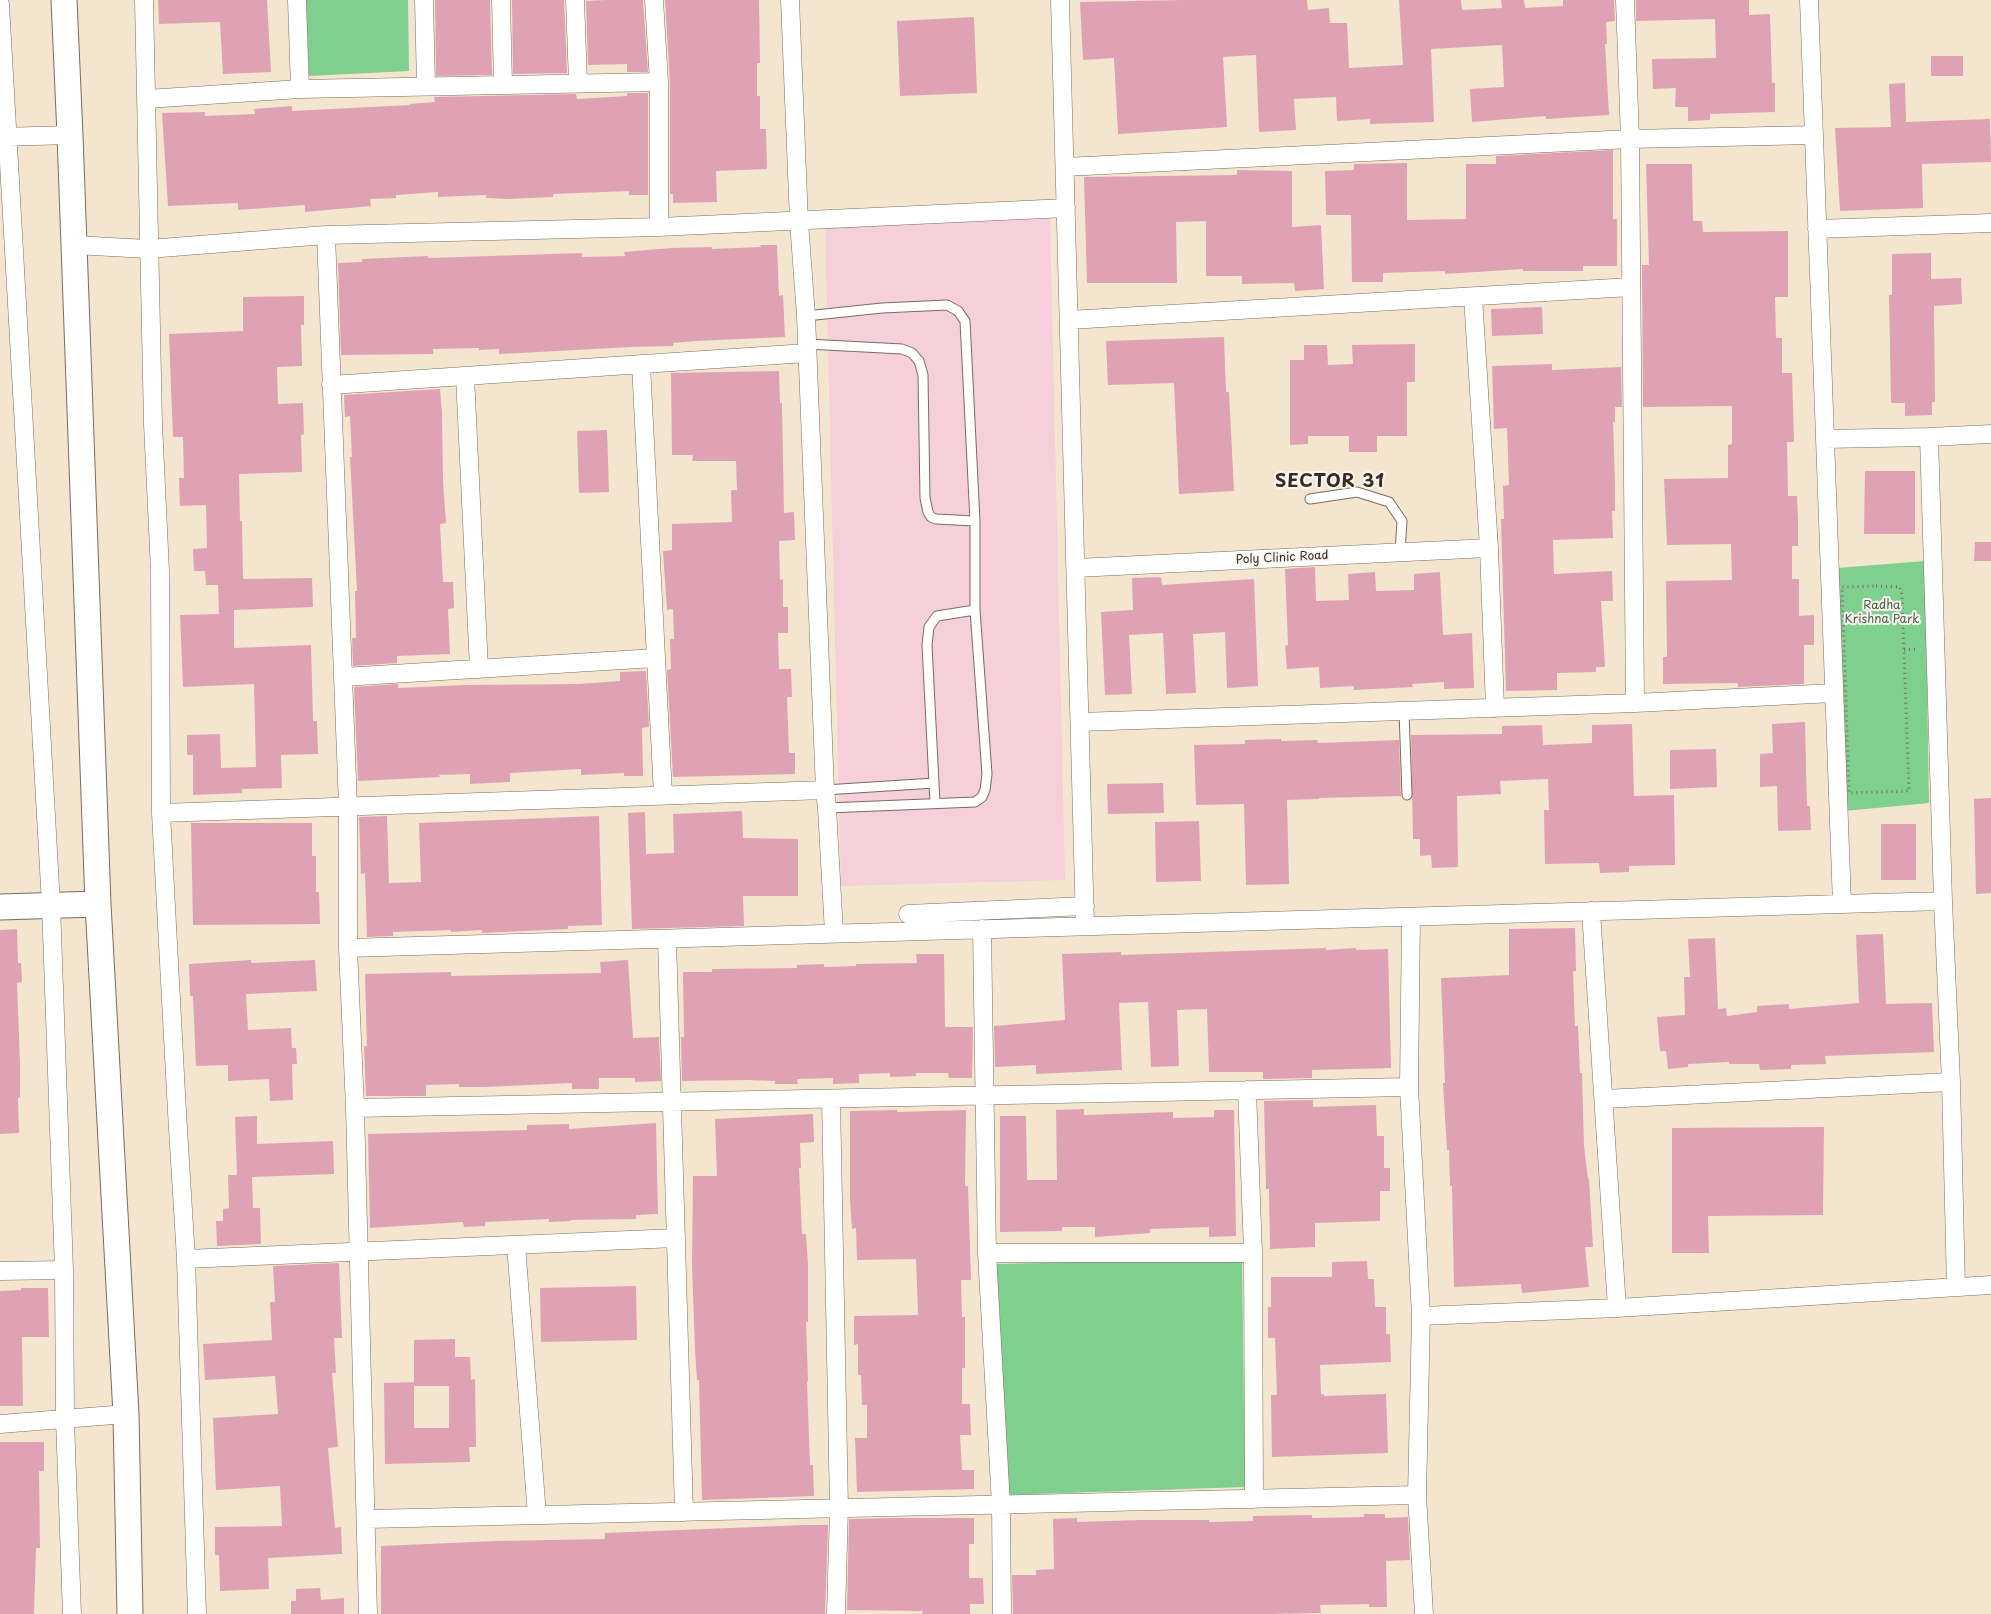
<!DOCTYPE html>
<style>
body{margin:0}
canvas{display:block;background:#f4e5cf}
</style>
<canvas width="1991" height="1614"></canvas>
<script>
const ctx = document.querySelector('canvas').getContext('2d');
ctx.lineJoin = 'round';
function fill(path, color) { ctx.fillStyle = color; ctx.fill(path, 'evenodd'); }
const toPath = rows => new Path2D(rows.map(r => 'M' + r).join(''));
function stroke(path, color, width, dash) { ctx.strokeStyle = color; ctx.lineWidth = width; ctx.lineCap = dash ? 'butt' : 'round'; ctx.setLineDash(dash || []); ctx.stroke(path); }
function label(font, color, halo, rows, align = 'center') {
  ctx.font = font + ' "Playpen Sans",sans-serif'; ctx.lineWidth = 4; ctx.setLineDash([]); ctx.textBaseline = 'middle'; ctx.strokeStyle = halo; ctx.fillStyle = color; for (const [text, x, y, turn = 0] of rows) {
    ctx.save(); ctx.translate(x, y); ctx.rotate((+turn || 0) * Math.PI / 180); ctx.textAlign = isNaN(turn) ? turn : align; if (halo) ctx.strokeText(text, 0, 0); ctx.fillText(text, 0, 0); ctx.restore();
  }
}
fill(toPath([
 [1050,217,1065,880,841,886,825,223]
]), '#f5cfda');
fill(toPath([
 [306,0,408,0,409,71,309,76],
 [1925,561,1929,803,1844,811,1837,568],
 [1242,1258,1245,1487,1004,1495,996,1264]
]), '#7fcf8f');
fill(toPath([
 [158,0,267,0,271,72,223,74,220,22,159,24],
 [435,0,490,0,492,75,436,76],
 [512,0,564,0,567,73,513,74],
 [606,0,643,0,648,72,627,72,627,64,588,65,586,1],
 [665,0,759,0,760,63,757,63,757,96,760,96,760,129,766,129,767,169,716,171,717,202,673,203,673,194,670,194,670,82],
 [1184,0,1307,0,1308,10,1329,8,1330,23,1347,23,1349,68,1403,65,1399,0,1461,0,1462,10,1502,8,1501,0,1524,0,1525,8,1563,6,1563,0,1614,0,1615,21,1606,22,1607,44,1605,44,1609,115,1546,119,1546,116,1472,122,1470,89,1504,87,1502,45,1431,49,1434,122,1370,124,1370,119,1337,121,1336,97,1294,99,1296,130,1259,132,1256,55,1223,57,1227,127,1118,134,1114,58,1083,60,1080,2],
 [1636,0,1749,0,1749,15,1770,14,1772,83,1775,83,1775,112,1710,114,1710,120,1688,121,1688,107,1675,107,1676,88,1653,89,1652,59,1716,58,1715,19,1636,21],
 [974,17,977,93,900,96,897,21],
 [1931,56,1963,56,1963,76,1931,76],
 [1905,83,1906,122,1990,119,1991,162,1922,164,1923,208,1840,211,1835,128,1891,127,1889,84],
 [627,93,648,93,648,195,629,195,629,191,604,192,553,194,553,197,508,199,486,198,486,195,438,197,438,192,396,195,396,198,370,199,371,206,305,212,305,205,238,210,238,203,168,206,162,113,205,112,205,116,255,114,254,109,292,106,292,111,410,105,410,104,435,102,434,97,576,94,577,99,627,96],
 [1613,150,1613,219,1617,219,1617,266,1583,266,1583,271,1523,271,1523,269,1445,274,1445,271,1383,273,1383,282,1352,282,1351,215,1326,215,1325,171,1354,170,1354,164,1407,163,1407,220,1466,219,1466,164,1496,164,1496,156],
 [1646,164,1692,164,1693,221,1702,221,1703,232,1788,231,1788,297,1775,297,1776,338,1782,338,1782,373,1792,373,1794,442,1787,442,1788,496,1797,496,1798,519,1798,546,1792,546,1792,579,1799,579,1799,616,1814,615,1814,645,1804,645,1804,684,1738,687,1738,683,1663,684,1663,657,1667,657,1666,581,1732,580,1731,544,1667,545,1664,479,1728,478,1728,445,1732,444,1732,406,1643,407,1642,265,1649,265],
 [1237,170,1292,171,1292,227,1321,225,1324,289,1295,291,1294,283,1242,284,1242,276,1206,276,1206,221,1176,222,1177,283,1087,283,1084,177,1237,175],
 [760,245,777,245,779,296,783,295,785,337,696,341,673,343,673,346,631,347,520,353,499,354,499,349,479,350,479,348,433,349,433,354,341,355,338,263,362,262,362,259,428,256,428,258,582,253,582,257,625,256,624,252,671,248,712,247,712,249,761,247],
 [1931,253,1931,279,1961,278,1962,304,1934,306,1935,402,1932,402,1932,415,1905,416,1905,403,1891,403,1889,295,1892,295,1892,254],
 [304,296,304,325,301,325,302,366,277,367,278,404,303,403,304,434,301,435,302,472,239,474,240,521,242,521,243,579,312,578,313,607,234,610,234,648,311,645,313,721,317,721,318,754,281,755,282,788,242,789,242,793,193,795,193,755,187,755,187,735,220,734,221,768,256,767,254,684,183,687,180,615,219,614,218,585,206,585,205,571,194,571,193,549,207,548,206,505,180,506,179,478,184,478,183,437,173,437,169,334,243,331,243,297],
 [1542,307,1543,334,1492,336,1491,309],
 [1224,337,1226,392,1229,392,1234,491,1179,494,1174,383,1108,385,1106,341],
 [1415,344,1415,382,1407,382,1407,436,1377,436,1377,452,1349,452,1349,436,1308,436,1308,444,1290,445,1290,360,1304,360,1304,345,1327,345,1328,365,1353,364,1352,345],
 [1552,364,1552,370,1621,367,1622,407,1615,407,1615,422,1613,422,1615,482,1615,511,1612,511,1613,538,1553,540,1554,574,1612,571,1613,601,1601,601,1605,667,1596,667,1596,672,1557,673,1557,690,1506,691,1501,519,1504,519,1503,486,1509,485,1507,428,1494,429,1492,366],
 [779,371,780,403,782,403,784,513,794,512,795,540,779,541,780,580,783,579,783,607,788,607,788,633,778,633,779,669,791,669,792,697,787,697,789,753,795,753,795,774,673,777,667,670,671,669,670,639,674,639,673,609,667,610,663,551,672,550,672,524,732,522,731,490,737,490,736,461,692,461,693,455,672,455,671,373],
 [440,389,442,413,443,481,446,523,440,524,443,582,453,582,454,608,448,609,450,654,397,656,397,663,353,666,352,638,356,638,355,591,357,591,350,457,352,457,350,416,345,417,344,395],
 [607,430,609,492,579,493,577,431],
 [1865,471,1915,471,1915,534,1864,534],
 [1975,542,1991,542,1991,561,1974,561],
 [1315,567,1316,601,1349,600,1348,574,1375,572,1376,591,1414,590,1414,574,1440,572,1443,635,1472,633,1474,688,1444,689,1444,682,1412,684,1413,687,1354,690,1354,686,1320,688,1319,667,1287,669,1285,646,1288,645,1285,569],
 [1161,577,1162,585,1254,579,1258,686,1227,688,1225,632,1193,634,1196,693,1166,694,1163,633,1129,635,1132,694,1105,695,1101,612,1133,610,1132,578],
 [646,671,649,727,642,728,643,776,624,776,624,773,581,775,581,769,510,773,510,782,489,783,470,784,470,774,439,775,440,777,358,781,354,687,398,684,398,688,465,685,579,684,620,681,620,672],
 [1805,722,1807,806,1810,806,1811,830,1778,831,1777,786,1760,787,1760,754,1773,753,1772,724],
 [1632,724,1634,796,1674,795,1675,865,1629,866,1629,872,1600,873,1599,863,1545,864,1544,810,1549,810,1548,779,1500,781,1501,794,1457,796,1458,867,1432,868,1431,855,1420,856,1420,839,1413,839,1411,735,1502,734,1502,726,1542,725,1543,745,1592,743,1592,725],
 [1281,739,1281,741,1317,740,1318,743,1399,740,1401,796,1319,798,1319,799,1287,800,1289,884,1246,885,1244,804,1196,805,1194,745,1245,744,1245,740],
 [1716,749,1717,787,1670,789,1670,750],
 [1163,783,1164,813,1108,814,1107,784],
 [1991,798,1991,893,1976,894,1974,799],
 [742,811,743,838,798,839,798,896,743,896,744,926,632,929,628,813,645,812,646,854,674,853,673,814],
 [387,816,389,883,391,883,421,882,419,823,599,816,602,925,568,926,568,929,482,933,482,930,451,932,451,930,393,932,393,936,367,937,365,873,361,874,359,817],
 [1199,821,1201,881,1156,882,1155,822],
 [191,823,312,823,312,856,316,856,316,892,319,892,320,924,193,925],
 [1881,824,1916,824,1916,880,1881,880],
 [1575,928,1576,971,1573,971,1575,1026,1578,1026,1580,1073,1582,1073,1584,1146,1588,1179,1589,1178,1593,1247,1585,1247,1589,1287,1522,1293,1521,1284,1454,1287,1452,1186,1450,1186,1449,1150,1447,1150,1445,1117,1443,1083,1445,1083,1441,978,1509,975,1509,929],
 [17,929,18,963,21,963,22,982,17,983,20,1064,20,1097,18,1098,19,1133,0,1134,0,930],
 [1883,934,1886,1004,1932,1003,1934,1052,1825,1056,1826,1064,1791,1065,1791,1069,1760,1070,1759,1064,1729,1064,1729,1062,1688,1064,1688,1067,1668,1069,1666,1051,1660,1051,1657,1017,1685,1015,1684,977,1690,977,1688,939,1715,938,1718,1009,1726,1008,1727,1016,1757,1012,1757,1006,1789,1004,1789,1009,1859,1003,1856,935],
 [1326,948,1326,950,1356,948,1356,950,1388,949,1391,1068,1312,1070,1312,1078,1263,1079,1263,1072,1209,1072,1207,1009,1177,1010,1179,1066,1151,1067,1148,1002,1119,1003,1122,1070,1036,1074,1036,1065,995,1067,994,1026,1065,1020,1062,954,1121,952,1121,955],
 [916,954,944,954,945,1026,946,1027,973,1027,972,1078,949,1078,948,1073,916,1073,916,1076,890,1077,890,1073,859,1074,859,1083,833,1084,833,1078,797,1079,798,1084,775,1084,775,1081,747,1080,682,1081,681,1037,684,1037,683,972,712,972,712,969,797,968,797,965,824,964,824,967,856,966,856,964,917,963],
 [251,960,251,963,315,960,317,991,246,994,248,1030,291,1028,292,1048,296,1048,297,1064,292,1064,293,1100,270,1101,269,1079,228,1081,228,1065,196,1066,193,996,190,996,189,964],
 [628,960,633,1038,659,1037,661,1081,635,1082,635,1078,599,1078,599,1089,572,1089,572,1083,485,1087,459,1087,459,1084,426,1085,426,1096,366,1096,364,1046,367,1046,365,974,451,972,451,976,601,973,600,962],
 [1313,1100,1313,1107,1376,1105,1377,1136,1384,1136,1384,1168,1390,1168,1390,1191,1380,1191,1380,1221,1315,1223,1315,1247,1270,1249,1269,1189,1266,1189,1264,1101],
 [1084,1109,1084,1115,1173,1112,1173,1118,1214,1117,1214,1110,1234,1110,1236,1236,1209,1237,1209,1227,1150,1229,1150,1233,1095,1237,1095,1227,1062,1227,1062,1231,1000,1232,1000,1116,1026,1116,1027,1180,1057,1180,1056,1110],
 [897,1110,897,1112,966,1110,965,1186,968,1186,971,1280,961,1280,962,1317,965,1317,965,1368,962,1368,962,1404,970,1404,971,1435,960,1435,962,1470,974,1470,974,1489,857,1492,855,1438,867,1438,867,1405,862,1405,861,1375,858,1375,858,1344,854,1345,854,1316,918,1315,916,1259,857,1260,856,1228,852,1229,850,1200,850,1111],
 [813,1114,814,1142,800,1143,801,1168,799,1168,802,1234,806,1234,808,1265,808,1322,806,1322,808,1381,807,1382,810,1465,813,1465,814,1496,702,1500,699,1380,697,1380,695,1350,692,1266,693,1176,717,1176,715,1119],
 [257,1116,257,1144,333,1141,334,1174,252,1177,253,1208,260,1208,261,1244,217,1246,216,1221,223,1221,223,1209,229,1208,228,1175,237,1175,235,1117],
 [656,1123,658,1214,636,1215,636,1219,570,1220,570,1221,549,1222,549,1219,485,1222,485,1226,464,1227,463,1222,370,1228,368,1134,527,1130,527,1125,569,1124,569,1129],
 [1824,1127,1823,1215,1708,1216,1709,1253,1672,1253,1672,1128],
 [1367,1261,1368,1279,1374,1279,1375,1307,1386,1307,1386,1334,1390,1334,1391,1362,1320,1365,1321,1394,1324,1394,1324,1396,1386,1394,1388,1453,1272,1457,1271,1395,1277,1395,1275,1338,1268,1338,1268,1307,1271,1307,1271,1277,1332,1277,1332,1262],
 [339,1263,342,1338,334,1338,336,1373,332,1373,338,1447,328,1448,335,1528,341,1527,342,1554,268,1558,269,1589,220,1591,219,1555,215,1555,215,1527,282,1526,280,1486,216,1490,213,1418,278,1414,275,1376,205,1380,203,1344,272,1340,270,1302,275,1302,273,1266],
 [636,1286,637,1340,541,1342,540,1288],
 [21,1288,48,1288,49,1337,22,1337,23,1406,0,1406,0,1291,21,1290],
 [455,1339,455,1357,470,1357,471,1380,475,1379,476,1447,469,1447,470,1462,385,1464,384,1383,414,1382,414,1428,449,1428,449,1386,414,1386,414,1340],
 [0,1442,44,1442,44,1471,39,1471,40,1548,36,1548,34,1614,0,1614],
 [1364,1514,1385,1514,1385,1518,1408,1517,1410,1560,1386,1561,1387,1607,1369,1607,1369,1604,1320,1605,1321,1613,1269,1614,1013,1614,1012,1575,1036,1575,1036,1570,1054,1569,1053,1519,1077,1518,1077,1522,1141,1520,1209,1520,1209,1522,1253,1521,1253,1516,1312,1515,1312,1518,1364,1517],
 [896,1518,974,1518,974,1544,969,1544,969,1578,983,1578,984,1604,970,1604,970,1614,922,1614,923,1611,847,1610,849,1519],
 [805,1525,828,1525,825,1614,381,1614,381,1546,496,1541,605,1539,605,1533],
 [320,1588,321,1600,344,1598,344,1614,291,1614,291,1601,296,1601,296,1589]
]), '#dfa2b5');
const lane = toPath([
 [806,316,882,308,947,305,958,311,965,321,975,521,975,610,987,774,985,790,982,797,975,802,827,808],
 [807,344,902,349,912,353,919,361,923,375,925,498,928,512,931,517,936,519,975,521],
 [1310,499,1357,492,1389,502,1402,521,1400,553],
 [1404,711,1407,795],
 [825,790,934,783],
 [935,803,927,645,929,627,937,616,975,610]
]);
const street = toPath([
 [144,0,153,424,160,571,161,813,177,1112,186,1259,197,1614],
 [297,0,300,89],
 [424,0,426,85],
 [501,0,503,84],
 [575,0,578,82],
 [654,0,659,82,659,227],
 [790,0,799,222,806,316,825,790,827,808,834,933],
 [1060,0,1085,926],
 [1625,0,1630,139,1635,703],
 [1809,0,1842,904],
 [0,4,51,904,64,1270,65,1420,72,1614],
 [147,99,300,89,659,82],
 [0,137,70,135],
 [1065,167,1630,139,1814,135],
 [1817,229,1991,223],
 [326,235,348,806,348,948,355,1108,368,1614],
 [74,245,148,249,326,235,659,227,1066,208],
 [1473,297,1489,548,1495,708],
 [1069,320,1631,287],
 [641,364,663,795],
 [465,376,479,669],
 [331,385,807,353],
 [1929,437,1943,901,1951,1082,1956,1287],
 [1825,439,1929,437,1991,434],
 [1076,568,1489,548],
 [343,677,656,658],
 [1080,722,1635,703,1834,693],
 [161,813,825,790],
 [1591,911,1617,1308],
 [908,914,1085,906],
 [1411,917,1409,1087,1421,1316,1417,1495,1424,1614],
 [982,929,987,1253,1001,1505,1002,1614],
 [667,939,684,1512],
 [348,948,1943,901],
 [1247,1090,1253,1253,1254,1499],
 [831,1099,839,1508,836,1614],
 [1604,1099,1951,1082],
 [355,1108,1409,1087],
 [516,1245,537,1515],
 [987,1253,1253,1253],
 [186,1259,676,1238],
 [0,1271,64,1270],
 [1421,1316,1617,1308,1991,1285],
 [0,1424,126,1414],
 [367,1519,1417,1495]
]);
const secondary = toPath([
 [64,0,70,135,98,904,126,1414,130,1614],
 [0,907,98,904]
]);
stroke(lane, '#7c6b5c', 11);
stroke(street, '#7c6b5c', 19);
stroke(secondary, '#7c6b5c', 27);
stroke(toPath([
 [1876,586,1900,587,1902,596,1909,791,1849,793,1842,587,1876,586],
 [1904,650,1918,649]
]), '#7c6b5c', 3, [1, 4]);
stroke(lane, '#fff', 9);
stroke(street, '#fff', 18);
stroke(secondary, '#fff', 25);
label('12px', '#3b2a1e', '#f6f6f2', [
 ["Poly Clinic Road",1282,558,-3]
]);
label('12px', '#4f5c40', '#f6f6f2', [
 ["Radha",1882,606],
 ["Krishna Park",1882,620]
]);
ctx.letterSpacing = '1px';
label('bold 18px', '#3b2a1e', '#f6f6f2', [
 ["SECTOR 31",1330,482]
]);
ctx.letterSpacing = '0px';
</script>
